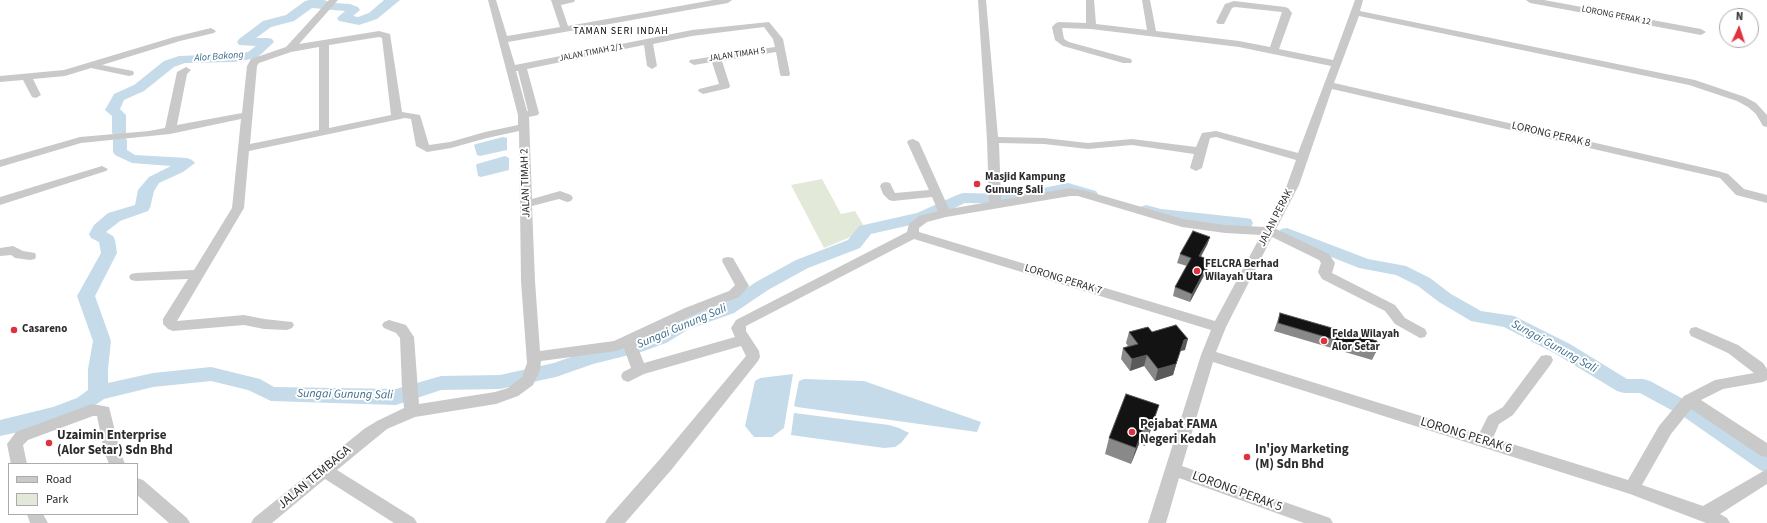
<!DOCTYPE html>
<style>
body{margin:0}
#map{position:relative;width:1767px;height:523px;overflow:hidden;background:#fff;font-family:"Source Sans 3",sans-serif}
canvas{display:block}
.legend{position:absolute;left:8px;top:463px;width:130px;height:52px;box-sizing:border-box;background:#fff;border:1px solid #ababab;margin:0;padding:5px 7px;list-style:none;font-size:12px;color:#2c2c2c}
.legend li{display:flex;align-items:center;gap:8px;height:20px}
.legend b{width:20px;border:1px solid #ababab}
.north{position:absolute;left:1719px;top:8px;width:40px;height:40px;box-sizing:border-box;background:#fff;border:1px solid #ababab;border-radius:50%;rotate:3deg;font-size:11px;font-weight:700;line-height:16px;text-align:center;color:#2c2c2c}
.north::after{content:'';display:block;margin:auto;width:14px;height:18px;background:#de323f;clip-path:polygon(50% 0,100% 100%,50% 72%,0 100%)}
</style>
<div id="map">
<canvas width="1767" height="523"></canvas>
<ul class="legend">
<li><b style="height:5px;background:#c9c9c9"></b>Road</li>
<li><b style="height:11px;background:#e2e9d9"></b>Park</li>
</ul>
<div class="north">N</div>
</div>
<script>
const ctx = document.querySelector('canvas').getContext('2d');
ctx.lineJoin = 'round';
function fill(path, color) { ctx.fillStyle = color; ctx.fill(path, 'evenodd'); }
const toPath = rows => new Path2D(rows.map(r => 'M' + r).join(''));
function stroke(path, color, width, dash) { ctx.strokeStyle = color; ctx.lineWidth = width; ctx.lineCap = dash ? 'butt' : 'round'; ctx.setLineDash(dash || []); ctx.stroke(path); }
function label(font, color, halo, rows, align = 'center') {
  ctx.font = font + ' "Source Sans 3",sans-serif'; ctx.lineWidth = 4; ctx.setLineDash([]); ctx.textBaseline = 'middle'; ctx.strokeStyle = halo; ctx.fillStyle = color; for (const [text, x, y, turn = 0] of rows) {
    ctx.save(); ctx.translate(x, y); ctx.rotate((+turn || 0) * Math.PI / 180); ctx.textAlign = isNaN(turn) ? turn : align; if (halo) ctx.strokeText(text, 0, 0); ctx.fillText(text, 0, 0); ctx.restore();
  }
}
fill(toPath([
 [822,179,841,214,855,211,864,226,857,229,855,235,824,248,791,185]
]), '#e2e9d9');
fill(toPath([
 [503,137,507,138,507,150,480,156,477,155,474,145,476,144],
 [505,156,509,158,509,170,481,177,478,176,476,165,477,164],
 [793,374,784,428,772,437,754,437,745,426,755,381,760,378],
 [804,379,864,381,981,422,977,432,797,407,794,406,799,381],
 [794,413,889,425,899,428,909,433,901,443,895,447,884,448,791,435]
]), '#c5dbe9');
fill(toPath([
 [309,0,324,0,334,3,350,4,358,7,360,10,353,16,358,17,369,13,384,0,400,0,377,19,359,25,339,21,337,18,345,11,312,8,294,21,271,27,256,38,268,38,272,39,274,42,257,58,234,62,185,63,174,67,144,91,124,100,120,109,126,115,126,133,123,136,127,140,127,150,135,155,187,158,192,160,195,163,183,172,159,183,154,191,150,208,148,211,120,221,106,232,113,236,115,240,117,253,95,296,111,341,108,369,108,383,153,373,211,367,260,379,274,387,396,389,441,376,500,375,554,363,582,353,631,341,652,333,677,319,722,305,756,282,796,260,848,240,859,226,917,213,957,195,963,193,1013,194,1068,183,1096,191,1098,194,1096,197,1090,199,1068,193,1013,204,965,203,928,221,871,234,860,248,808,268,768,290,734,313,689,329,666,343,641,352,593,364,556,377,500,389,441,390,396,405,271,401,248,390,211,381,153,387,104,399,91,408,65,418,28,430,0,436,0,420,53,407,77,398,88,390,88,369,93,341,77,296,101,253,99,242,91,238,89,234,94,225,108,213,135,205,138,190,149,177,171,166,132,163,115,155,113,152,113,140,116,137,112,133,112,116,105,110,114,94,134,85,164,61,179,56,234,54,248,52,256,46,239,45,237,42,239,39,263,21,286,15,305,1,309,0],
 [1146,205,1161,209,1245,218,1251,219,1253,223,1251,227,1245,228,1160,219,1140,213,1138,210,1140,207,1146,205],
 [1287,228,1368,259,1406,266,1430,278,1451,294,1481,311,1514,316,1570,344,1627,379,1643,379,1650,381,1698,407,1767,453,1767,473,1760,470,1684,417,1640,393,1624,393,1617,391,1556,354,1504,327,1471,321,1439,302,1418,286,1396,275,1359,268,1281,237,1279,233,1281,229,1287,228]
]), '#c5dbe9');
fill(toPath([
 [329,0,338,0,299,44,379,31,390,34,402,112,420,115,429,145,450,142,485,132,518,125,518,115,488,0,496,0,507,36,560,27,551,0,575,0,574,2,561,5,568,26,713,0,732,0,728,3,508,42,515,65,692,30,769,22,783,39,790,74,789,76,781,76,780,74,776,52,722,61,730,86,729,88,703,94,698,91,699,89,719,84,712,62,694,65,689,62,690,60,775,47,773,39,764,27,692,36,653,44,657,66,652,69,647,66,644,45,527,69,539,113,538,115,529,117,532,199,560,191,571,195,573,198,571,201,567,202,559,199,532,206,535,281,540,351,614,341,685,308,729,291,735,285,722,261,723,258,728,257,733,258,749,286,739,297,695,314,636,343,644,363,735,337,731,328,736,320,907,232,909,224,919,216,938,211,932,197,893,201,889,200,883,194,880,186,882,183,886,182,890,183,895,193,929,190,907,142,909,140,913,139,919,142,949,209,989,202,987,140,978,0,986,0,998,137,1044,138,1088,143,1132,139,1196,147,1202,133,1216,131,1298,153,1331,66,1239,47,1091,29,1062,28,1064,39,1069,42,1131,59,1132,61,1131,63,1123,63,1063,46,1055,40,1052,27,1056,23,1059,22,1086,23,1086,0,1094,0,1096,24,1147,30,1142,0,1150,0,1156,31,1239,41,1270,47,1282,12,1235,7,1232,8,1224,24,1218,24,1216,22,1225,4,1234,1,1285,7,1288,8,1292,13,1279,49,1333,60,1355,0,1363,0,1360,11,1695,80,1745,97,1756,103,1767,115,1767,127,1763,126,1756,114,1748,107,1737,101,1689,85,1359,16,1334,83,1718,171,1728,174,1744,189,1767,195,1767,203,1736,195,1720,178,1711,176,1332,89,1299,185,1276,229,1329,254,1335,263,1332,273,1395,305,1405,318,1425,329,1427,333,1425,337,1420,338,1395,324,1385,311,1322,279,1318,272,1321,263,1319,260,1272,237,1226,327,1216,352,1479,434,1488,416,1503,407,1541,356,1546,355,1551,356,1553,360,1551,364,1513,415,1499,424,1493,438,1628,480,1659,426,1684,396,1715,380,1754,373,1728,353,1691,336,1689,332,1691,328,1696,327,1738,345,1763,363,1767,369,1767,380,1763,382,1723,389,1701,400,1767,443,1767,457,1761,456,1691,409,1671,434,1642,485,1703,506,1767,469,1767,484,1720,514,1727,518,1730,523,1706,523,1630,494,1213,362,1182,466,1330,518,1333,523,1304,523,1179,478,1166,523,1148,523,1201,355,1211,330,914,239,746,326,746,331,759,351,760,357,758,361,672,469,625,523,605,523,608,518,660,459,746,356,741,346,644,374,628,382,623,380,621,376,623,372,631,368,624,348,616,351,541,361,540,370,533,385,518,396,496,404,415,417,387,429,337,470,414,518,417,523,394,523,325,479,272,523,251,523,254,518,364,429,377,421,404,408,402,388,400,338,396,333,384,328,382,325,384,322,389,320,406,325,414,337,419,404,495,392,508,388,522,377,527,363,521,281,519,131,487,138,451,148,427,152,416,146,411,119,405,118,249,151,244,208,177,321,244,315,264,319,292,322,294,325,292,328,287,330,264,329,244,325,173,331,168,329,163,324,163,319,188,279,136,281,131,280,129,277,131,274,136,273,194,270,232,208,241,119,170,134,81,143,0,167,0,160,80,137,149,131,165,128,177,72,186,67,191,70,187,74,177,125,242,113,247,66,251,59,286,47,329,0],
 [379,37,382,38,391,115,329,128,329,45,379,37],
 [319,47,319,130,250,144,257,66,259,63,291,52,319,47],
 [516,71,518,71,528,111,527,111,516,71],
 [1216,137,1296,160,1287,185,1265,227,1225,225,1183,219,1083,190,1070,188,1001,200,999,143,1044,144,1088,149,1132,145,1194,154,1190,168,1196,171,1202,168,1210,138,1216,137],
 [1070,196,1078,196,1182,227,1225,233,1261,235,1215,321,919,232,919,228,927,222,946,217,1070,196],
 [1526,0,1544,0,1701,29,1706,32,1701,35,1530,3,1526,0],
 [211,28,216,31,214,33,180,41,102,65,133,71,134,73,133,75,129,76,91,68,65,76,33,79,41,95,36,98,32,97,23,80,0,82,0,76,64,70,174,37,211,28],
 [102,166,108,169,106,171,0,205,0,197,102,166],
 [13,246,23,251,35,253,36,256,35,259,30,260,15,258,11,255,0,256,0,248,13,246],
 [92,404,109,407,120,451,125,464,109,464,104,451,97,416,93,416,28,440,23,445,27,464,11,464,7,444,16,432,92,404],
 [137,478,143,480,187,518,190,523,169,523,137,495,137,478],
 [27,514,43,514,48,523,30,523,27,514]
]), '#c9c9c9');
fill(toPath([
 [1210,237,1207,245,1201,257,1210,260,1208,268,1190,302,1173,296,1175,287,1187,266,1177,263,1180,254],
 [1280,313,1376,352,1372,360,1274,331],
 [1129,332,1152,332,1185,350,1180,351,1173,375,1155,381,1144,366,1130,371,1121,359,1123,348,1128,346,1126,343],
 [1154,421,1145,446,1139,444,1131,464,1105,454,1109,438]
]), '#898989');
fill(toPath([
 [1210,237,1207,245,1196,264,1199,256],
 [1210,260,1208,268,1190,302,1192,294],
 [1188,339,1185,350,1180,351,1173,375,1155,381,1158,369,1184,340],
 [1147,355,1144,366,1130,371,1132,359],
 [1159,405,1154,421,1145,446,1150,430],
 [1143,428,1139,444,1131,464,1136,448]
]), '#5a5a5a');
const building = toPath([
 [1193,231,1210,237,1199,256,1210,260,1192,294,1175,287,1191,258,1180,254,1193,231],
 [1280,313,1377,341,1376,352,1278,323,1280,313],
 [1176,325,1188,339,1184,340,1176,364,1158,369,1147,355,1132,359,1123,348,1138,344,1129,332,1148,327,1152,332,1176,325],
 [1126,394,1159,405,1150,430,1143,428,1136,448,1109,438,1126,394]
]);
fill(building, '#131313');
stroke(building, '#5a5a5a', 1);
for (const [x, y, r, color] of [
 [977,184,4,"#de323f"],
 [1197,271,4,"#de323f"],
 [14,330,4,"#de323f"],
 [1324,341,4,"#de323f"],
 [1132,432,4,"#de323f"],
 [49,443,4,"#de323f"],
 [1247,457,4,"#de323f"]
]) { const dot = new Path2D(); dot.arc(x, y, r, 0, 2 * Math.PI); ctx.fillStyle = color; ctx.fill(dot); stroke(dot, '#fff', 1.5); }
label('9px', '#2c2c2c', '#fff', [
 ["LORONG PERAK 12",1616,16,11],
 ["JALAN TIMAH 2/1",591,53,-11],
 ["JALAN TIMAH 5",737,55,-8]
]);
ctx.letterSpacing = '1px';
label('10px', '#000', '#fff', [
 ["TAMAN SERI INDAH",621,32]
]);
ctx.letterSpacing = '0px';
label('italic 10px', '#3d6c8a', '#fff', [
 ["Alor Bakong",219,57,-4]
]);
label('11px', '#2c2c2c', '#fff', [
 ["LORONG PERAK 8",1551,135,13],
 ["JALAN TIMAH 2",526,183,-92],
 ["JALAN PERAK",1276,218,-63],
 ["LORONG PERAK 7",1063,280,17]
]);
label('bold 11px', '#2c2c2c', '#fff', [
 ["Masjid Kampung",985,178],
 ["Gunung Sali",985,191],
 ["FELCRA Berhad",1205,265],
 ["Wilayah Utara",1205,278],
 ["Casareno",22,330],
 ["Felda Wilayah",1332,335],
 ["Alor Setar",1332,348]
], 'left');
label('italic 12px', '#3d6c8a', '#fff', [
 ["Sungai Gunung Sali",682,327,-23],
 ["Sungai Gunung Sali",1554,347,29],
 ["Sungai Gunung Sali",345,395,1]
]);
label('bold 13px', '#2c2c2c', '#fff', [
 ["Pejabat FAMA",1140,425],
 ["Negeri Kedah",1140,440],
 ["Uzaimin Enterprise",57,436],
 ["(Alor Setar) Sdn Bhd",57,451],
 ["In'joy Marketing",1255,450],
 ["(M) Sdn Bhd",1255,465]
], 'left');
label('13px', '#2c2c2c', '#fff', [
 ["LORONG PERAK 6",1466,436,17],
 ["JALAN TEMBAGA",315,478,-40],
 ["LORONG PERAK 5",1237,492,20]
]);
</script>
